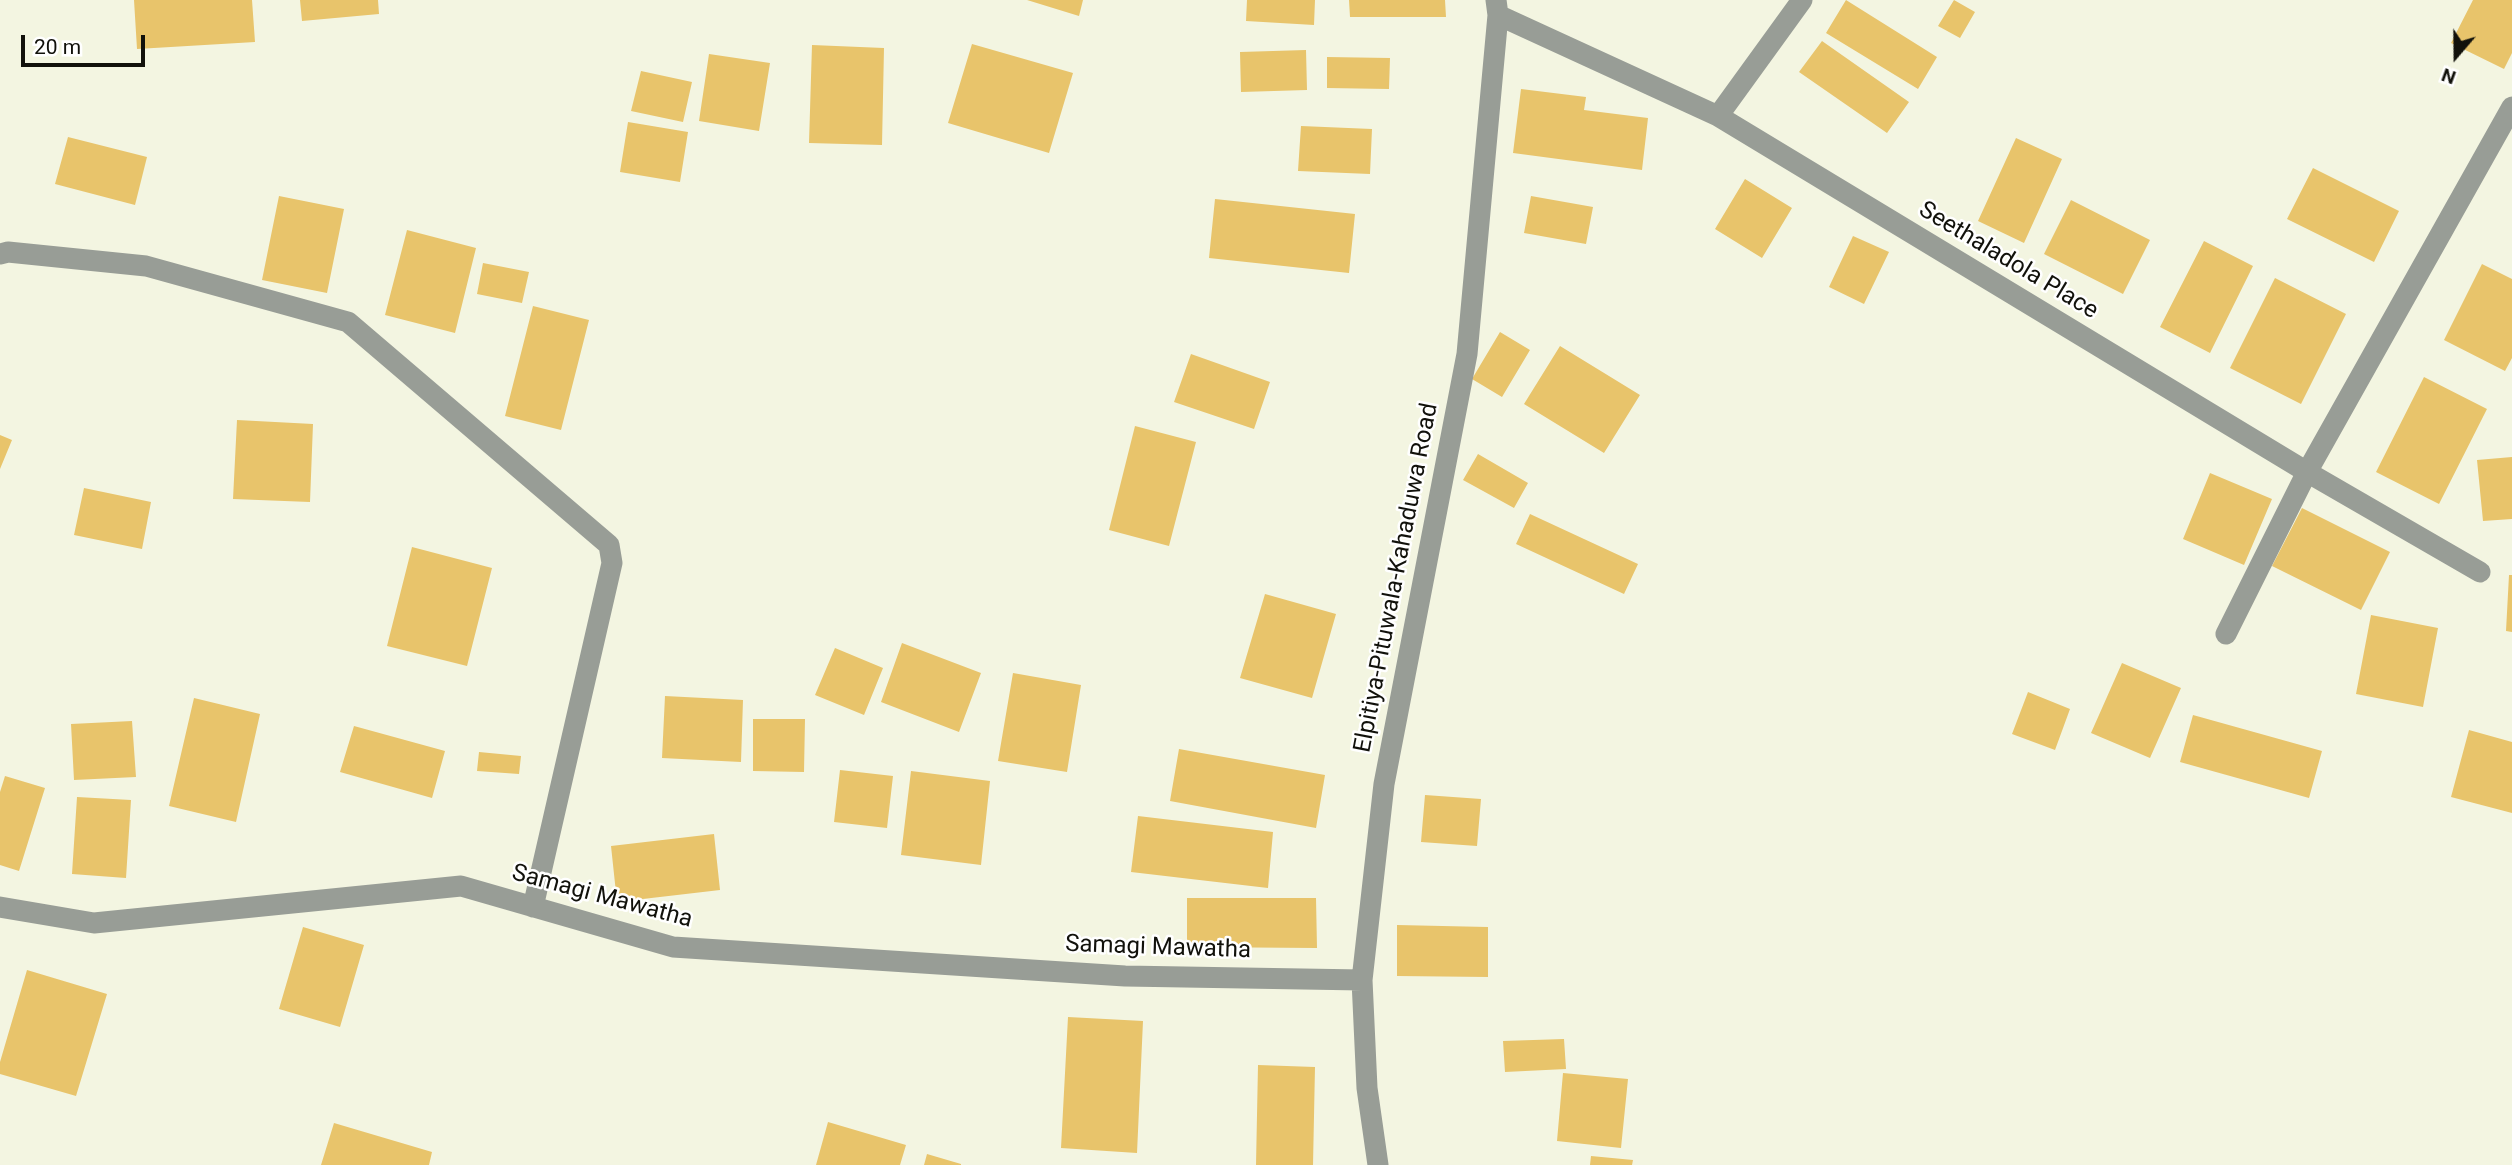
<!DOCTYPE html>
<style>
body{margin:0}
#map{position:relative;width:2512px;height:1165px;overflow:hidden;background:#f3f5e1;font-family:Roboto,sans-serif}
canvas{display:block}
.north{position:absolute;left:2421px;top:21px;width:70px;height:70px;-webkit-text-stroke:5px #fff;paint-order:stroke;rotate:200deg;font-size:19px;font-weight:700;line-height:28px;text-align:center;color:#11110b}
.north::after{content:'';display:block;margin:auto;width:24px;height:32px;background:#11110b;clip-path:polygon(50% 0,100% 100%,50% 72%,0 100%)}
.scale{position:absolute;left:21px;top:35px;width:124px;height:32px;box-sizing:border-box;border:4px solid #11110b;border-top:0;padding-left:9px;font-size:21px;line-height:24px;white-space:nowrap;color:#11110b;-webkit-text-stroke:5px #fff;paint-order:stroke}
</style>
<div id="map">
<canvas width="2512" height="1165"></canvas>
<div class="north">N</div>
<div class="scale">20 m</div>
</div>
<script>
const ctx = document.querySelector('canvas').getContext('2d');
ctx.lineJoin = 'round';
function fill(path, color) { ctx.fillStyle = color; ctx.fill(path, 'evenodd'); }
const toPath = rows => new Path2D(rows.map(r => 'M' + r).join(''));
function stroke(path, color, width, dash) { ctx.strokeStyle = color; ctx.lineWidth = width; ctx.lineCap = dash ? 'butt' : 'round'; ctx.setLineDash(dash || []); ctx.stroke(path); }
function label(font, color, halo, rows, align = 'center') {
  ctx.font = font + ' Roboto,sans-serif'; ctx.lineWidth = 5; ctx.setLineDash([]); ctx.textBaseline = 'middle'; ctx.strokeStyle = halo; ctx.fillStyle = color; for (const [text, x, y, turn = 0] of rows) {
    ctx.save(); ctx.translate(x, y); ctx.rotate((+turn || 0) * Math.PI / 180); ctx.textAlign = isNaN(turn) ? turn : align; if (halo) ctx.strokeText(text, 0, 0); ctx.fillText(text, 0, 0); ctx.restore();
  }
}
fill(toPath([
 [134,0,252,0,255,42,137,49],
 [300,0,378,0,379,14,302,21],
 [1027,0,1083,0,1079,16],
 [1247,0,1315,0,1314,25,1246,21],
 [1349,0,1445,0,1446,17,1350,17],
 [1846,0,1937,57,1918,89,1826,33],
 [1954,0,1975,12,1960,38,1938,26],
 [2473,0,2512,0,2512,53,2504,69,2451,43],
 [1822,41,1909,102,1887,133,1799,72],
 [972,44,1073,73,1049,153,948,123],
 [812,45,884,48,882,145,809,143],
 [1306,50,1307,90,1241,92,1240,52],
 [709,54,770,63,759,131,699,121],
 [1327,57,1390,58,1389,89,1327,88],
 [641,71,692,82,683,122,631,111],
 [1521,89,1586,97,1584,110,1648,118,1642,170,1513,153],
 [628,122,688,132,680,182,620,172],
 [1301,126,1372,129,1370,174,1298,171],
 [68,137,147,157,135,205,55,184],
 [2016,138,2062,159,2024,243,1978,221],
 [2313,168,2399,211,2374,262,2287,219],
 [1745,179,1792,208,1762,258,1715,229],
 [279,196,344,209,327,293,262,280],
 [1531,196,1593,207,1586,244,1524,233],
 [1215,199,1355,214,1349,273,1209,258],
 [2071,200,2150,240,2123,294,2044,254],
 [407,230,476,248,455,333,385,315],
 [1853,236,1889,252,1864,304,1829,287],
 [2204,241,2253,266,2210,353,2160,327],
 [483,263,529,272,522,303,477,294],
 [2482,264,2512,279,2512,358,2505,371,2444,340],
 [2275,278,2346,314,2301,404,2230,368],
 [533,306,589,320,561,430,505,416],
 [1500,332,1530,350,1502,397,1472,379],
 [1560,346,1640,395,1604,453,1524,404],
 [1191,354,1270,382,1254,429,1174,402],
 [2424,377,2487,409,2439,504,2376,472],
 [237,420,313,424,310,502,233,499],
 [1135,426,1196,442,1169,546,1109,530],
 [0,435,12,440,0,469],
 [1478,454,1528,483,1514,508,1463,480],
 [2512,457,2512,519,2483,521,2477,460],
 [2210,473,2272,499,2244,565,2183,539],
 [84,488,151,502,142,549,74,535],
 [2302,508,2390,552,2361,610,2272,566],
 [1530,514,1638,564,1624,594,1516,544],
 [412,547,492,568,467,666,387,646],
 [2509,575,2512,575,2512,632,2506,631],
 [1265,594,1336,614,1312,698,1240,678],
 [2371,615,2438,628,2423,707,2356,694],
 [902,643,981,673,959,732,881,702],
 [835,648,883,668,864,715,815,695],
 [2122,663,2181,688,2150,758,2091,733],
 [1013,673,1081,685,1067,772,998,761],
 [2028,692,2070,709,2055,750,2012,734],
 [665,696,743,700,741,762,662,758],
 [194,698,260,714,236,822,169,806],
 [2193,715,2322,751,2309,798,2180,762],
 [753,719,805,719,804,772,753,771],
 [132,721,136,777,74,780,71,724],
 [354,726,445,751,432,798,340,772],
 [2469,730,2512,742,2512,813,2451,797],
 [1179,749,1325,775,1316,828,1170,801],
 [479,752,521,756,519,774,477,771],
 [840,770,893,776,887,828,834,822],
 [911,771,990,781,981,865,901,855],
 [5,776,45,788,19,871,0,865,0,792],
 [1425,795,1481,799,1477,846,1421,842],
 [77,797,131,800,126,878,72,874],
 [1138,816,1273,832,1268,888,1131,872],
 [714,834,720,890,617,902,611,846],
 [1187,898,1316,898,1317,948,1187,947],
 [1397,925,1488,927,1488,977,1397,976],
 [303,927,364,945,340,1027,279,1009],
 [27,970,107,994,76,1096,0,1074,0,1062],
 [1068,1017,1143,1021,1137,1153,1061,1148],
 [1564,1039,1566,1069,1505,1072,1503,1041],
 [1258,1065,1315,1067,1313,1165,1256,1165],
 [1563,1073,1628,1079,1621,1148,1557,1141],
 [828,1122,906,1145,900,1165,816,1165],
 [334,1123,432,1152,429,1165,321,1165],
 [927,1154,961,1164,961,1165,924,1165],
 [1591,1156,1633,1160,1632,1165,1590,1165]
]), '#e8c46b');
stroke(toPath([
 [1498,15,1718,116,2307,472,2480,572],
 [1718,116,1802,0],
 [0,254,8,252,146,266,348,322,609,545,612,563,533,907],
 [2226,634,2307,472,2512,107],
 [0,907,94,923,461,886,673,947,1125,976,1362,980],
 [1378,1165,1367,1088,1362,980,1384,784,1467,354,1498,15,1496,0]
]), '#989d96', 21);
label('24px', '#11110b', '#fff', [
 ["Seethaladola Place",2008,261,31],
 ["Elpitiya-Pituwala-Kahaduwa Road",1397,578,-79],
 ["Samagi Mawatha",602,897,15],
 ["Samagi Mawatha",1158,948,2]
]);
</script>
